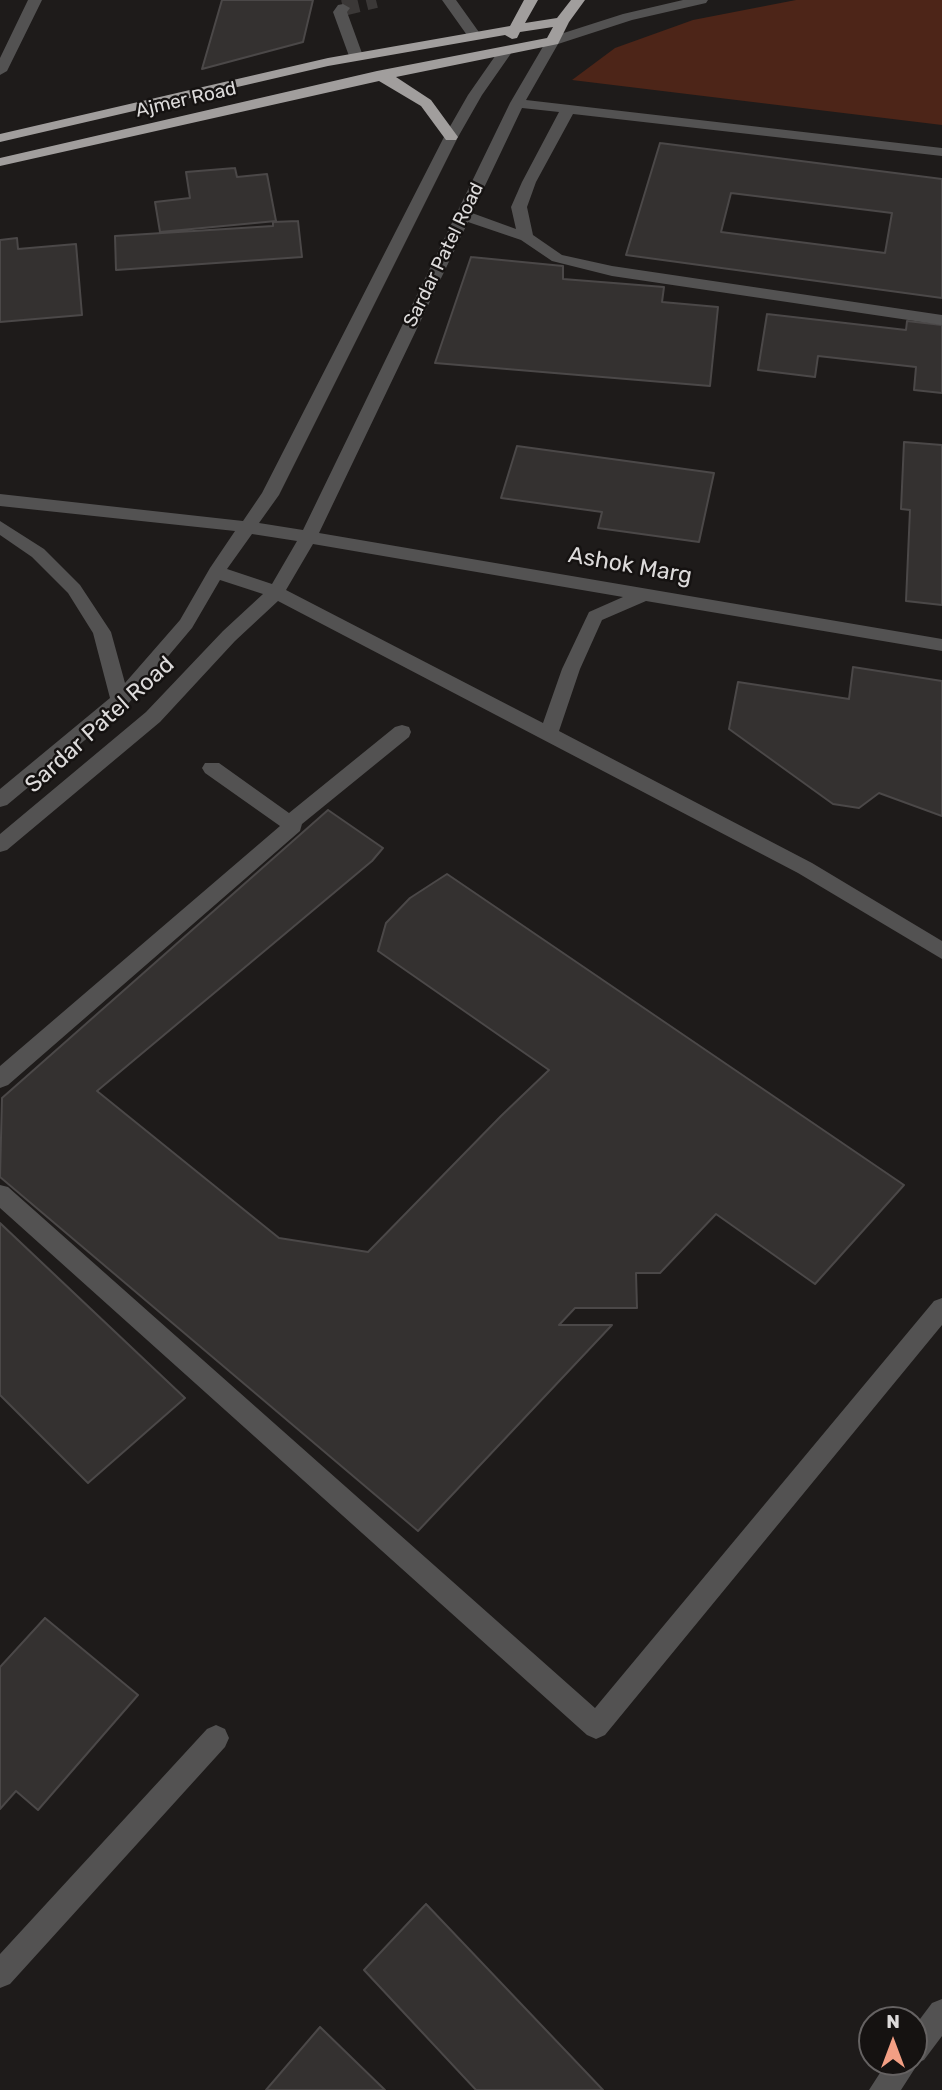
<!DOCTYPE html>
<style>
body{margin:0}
#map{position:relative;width:942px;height:2090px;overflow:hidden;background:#1e1b1a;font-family:Rubik,sans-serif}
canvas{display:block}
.north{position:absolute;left:858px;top:2006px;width:70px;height:70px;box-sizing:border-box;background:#151211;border:2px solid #656262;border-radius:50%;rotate:0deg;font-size:19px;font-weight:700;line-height:28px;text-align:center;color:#dddbdb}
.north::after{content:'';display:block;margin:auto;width:24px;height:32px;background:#f39f84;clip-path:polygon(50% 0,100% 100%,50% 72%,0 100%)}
</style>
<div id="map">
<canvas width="942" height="2090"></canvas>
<div class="north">N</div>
</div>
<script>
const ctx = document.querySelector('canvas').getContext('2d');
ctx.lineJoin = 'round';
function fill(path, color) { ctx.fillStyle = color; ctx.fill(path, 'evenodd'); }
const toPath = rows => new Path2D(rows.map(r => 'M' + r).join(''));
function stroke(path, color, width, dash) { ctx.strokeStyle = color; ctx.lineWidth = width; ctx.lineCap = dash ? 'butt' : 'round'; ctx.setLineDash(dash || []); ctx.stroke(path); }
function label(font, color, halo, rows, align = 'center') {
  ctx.font = font + ' Rubik,sans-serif'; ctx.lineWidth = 5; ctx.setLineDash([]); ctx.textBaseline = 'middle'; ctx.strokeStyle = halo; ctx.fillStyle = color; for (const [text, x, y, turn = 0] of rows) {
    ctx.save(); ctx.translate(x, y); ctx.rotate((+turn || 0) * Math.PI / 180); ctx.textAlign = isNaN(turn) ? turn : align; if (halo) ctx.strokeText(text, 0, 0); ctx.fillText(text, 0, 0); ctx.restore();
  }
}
fill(toPath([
 [796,0,942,0,942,125,572,80,615,48,693,20]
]), '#4d2518');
const building = toPath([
 [222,0,313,0,303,42,202,69,222,0],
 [660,143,942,179,942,298,626,255,660,143],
 [731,193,892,213,885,253,721,232,731,193],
 [235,168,237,177,267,174,276,221,160,232,155,202,190,198,186,172,235,168],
 [298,221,302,257,116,270,115,236,273,226,273,222,298,221],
 [17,238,18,249,76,244,82,315,0,322,0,240,17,238],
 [471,257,563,266,563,279,664,287,662,302,718,307,710,386,435,363,471,257],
 [767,314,906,330,907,321,942,325,942,393,914,390,916,367,818,356,815,377,758,370,767,314],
 [904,442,942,445,942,605,906,601,910,510,901,509,904,442],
 [517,446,714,473,699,542,598,528,602,512,501,498,517,446],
 [853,667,942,681,942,816,879,793,859,808,833,804,729,729,738,682,849,699,853,667],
 [328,810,383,848,372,861,97,1091,279,1238,368,1252,501,1116,549,1070,378,951,386,923,410,898,447,874,904,1185,815,1284,716,1214,660,1273,636,1273,637,1308,575,1308,559,1325,612,1325,418,1531,0,1177,2,1098,328,810],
 [0,1223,185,1398,88,1483,0,1395,0,1223],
 [45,1618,138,1695,38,1810,16,1791,0,1809,0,1667,45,1618],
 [426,1904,603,2090,476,2090,364,1970,426,1904],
 [320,2027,385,2090,266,2090,320,2027]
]);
fill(building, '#343130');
stroke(building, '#4b4848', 2);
stroke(toPath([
 [343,8,376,0]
]), '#3b3837', 16, [16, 8]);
fill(toPath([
 [28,0,42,0,7,71,0,75,0,58,28,0],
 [442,0,456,0,481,35,479,38,469,38,442,0],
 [683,0,708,0,706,3,632,20,558,44,526,100,942,148,942,156,573,114,536,182,527,207,533,235,562,255,612,266,942,315,942,325,612,276,552,261,521,240,468,222,319,533,942,639,942,651,646,601,602,620,580,669,559,731,812,863,942,941,942,959,798,873,278,601,235,641,160,722,7,850,0,852,0,834,146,712,223,631,263,594,220,580,192,628,127,705,7,805,0,807,0,789,110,698,93,633,68,593,32,557,0,535,0,521,44,549,80,585,111,632,125,683,180,620,210,568,235,531,0,506,0,494,243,521,262,493,444,137,468,95,500,49,510,49,512,52,482,95,458,137,279,495,259,523,303,530,510,103,548,38,623,14,683,0],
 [522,108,559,112,522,182,511,207,516,229,472,213,522,108],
 [252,534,297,541,272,584,227,569,252,534],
 [313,544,623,597,589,612,562,669,543,723,286,590,313,544],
 [343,4,350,8,347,12,363,56,361,59,351,59,349,56,333,12,338,5,343,4],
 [402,725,409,727,411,732,409,737,302,824,300,831,8,1085,0,1088,0,1066,280,826,205,773,202,768,205,763,219,763,289,813,395,727,402,725],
 [0,1185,8,1187,595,1708,934,1301,942,1298,942,1325,605,1735,596,1739,587,1735,0,1208,0,1185],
 [216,1725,225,1729,229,1738,225,1747,10,1984,0,1988,0,1954,207,1729,216,1725],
 [942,1999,942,2036,924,2060,919,2062,901,2090,869,2090,887,2062,914,2062,914,2027,932,2003,942,1999]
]), '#535252');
fill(toPath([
 [524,0,538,0,525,23,557,18,571,0,585,0,569,22,558,44,396,77,431,100,458,137,456,140,446,140,421,106,379,81,0,166,0,158,377,71,547,38,553,27,520,32,517,38,512,39,505,35,328,66,0,142,0,134,328,58,510,26,524,0]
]), '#a19e9d');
label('19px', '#dddbdb', '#151211', [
 ["Ajmer Road",186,100,-13],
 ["Sardar Patel Road",444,255,-64]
]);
label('23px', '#dddbdb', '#151211', [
 ["Ashok Marg",630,566,10],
 ["Sardar Patel Road",100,725,-42]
]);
</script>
